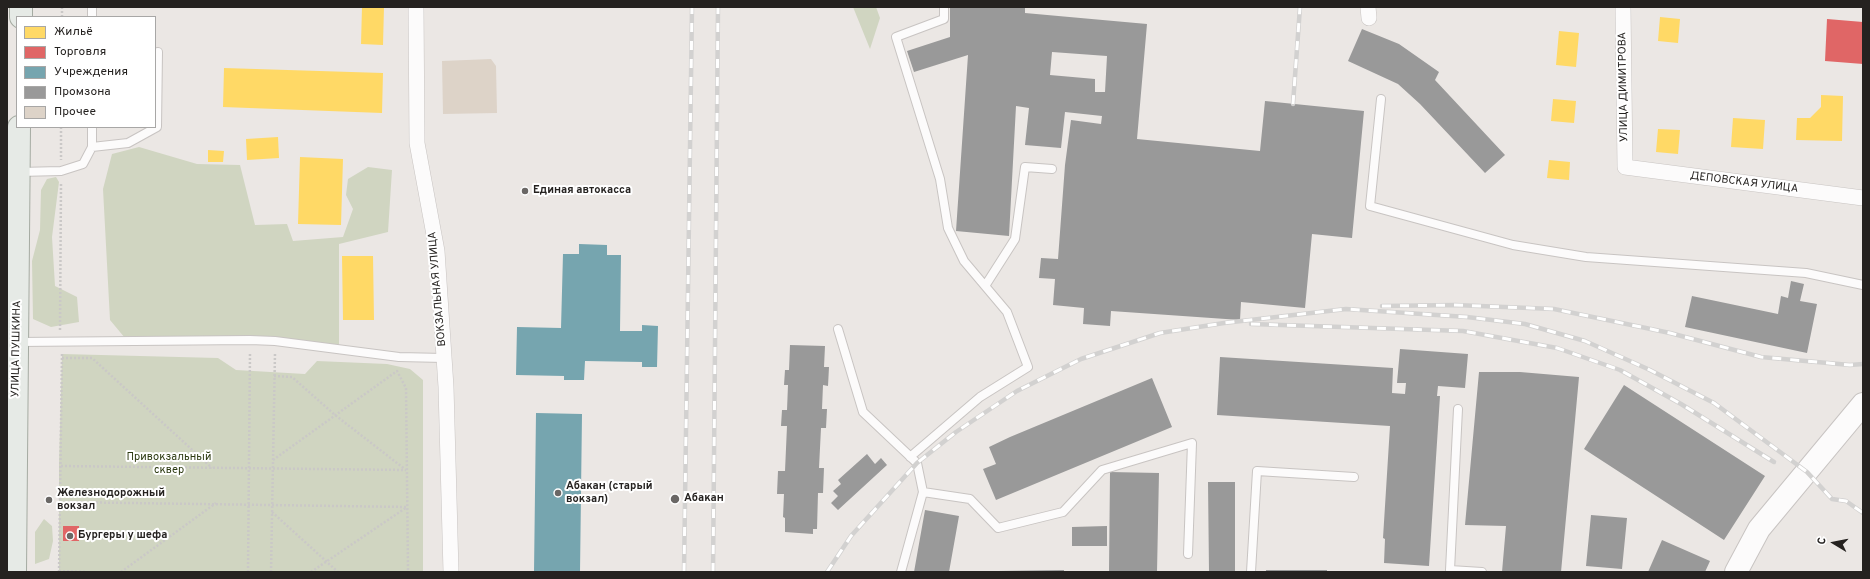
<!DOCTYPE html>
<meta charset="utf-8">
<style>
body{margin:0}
#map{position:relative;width:1870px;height:579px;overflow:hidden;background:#ebe7e4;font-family:Overpass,sans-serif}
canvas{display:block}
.frame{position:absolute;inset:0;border:8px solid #252220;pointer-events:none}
.legend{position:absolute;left:16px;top:16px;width:140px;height:112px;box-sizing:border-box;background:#fff;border:1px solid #a8a7a6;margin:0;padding:5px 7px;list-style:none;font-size:12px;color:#252220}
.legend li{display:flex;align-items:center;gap:8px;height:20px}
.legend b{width:20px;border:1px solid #a8a7a6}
.north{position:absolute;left:1814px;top:523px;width:40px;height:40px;-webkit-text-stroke:3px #fff;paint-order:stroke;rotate:280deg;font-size:11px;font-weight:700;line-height:16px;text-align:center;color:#252220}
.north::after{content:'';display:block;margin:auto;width:14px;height:18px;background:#252220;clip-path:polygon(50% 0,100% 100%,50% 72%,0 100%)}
</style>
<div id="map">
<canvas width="1870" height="579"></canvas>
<div class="frame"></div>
<ul class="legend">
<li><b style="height:11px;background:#ffd966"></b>Жильё</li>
<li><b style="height:11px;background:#e06666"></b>Торговля</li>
<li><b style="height:11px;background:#76a5af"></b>Учреждения</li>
<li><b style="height:11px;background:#999"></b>Промзона</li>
<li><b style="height:11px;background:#ddd3c8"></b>Прочее</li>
</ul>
<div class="north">С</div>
</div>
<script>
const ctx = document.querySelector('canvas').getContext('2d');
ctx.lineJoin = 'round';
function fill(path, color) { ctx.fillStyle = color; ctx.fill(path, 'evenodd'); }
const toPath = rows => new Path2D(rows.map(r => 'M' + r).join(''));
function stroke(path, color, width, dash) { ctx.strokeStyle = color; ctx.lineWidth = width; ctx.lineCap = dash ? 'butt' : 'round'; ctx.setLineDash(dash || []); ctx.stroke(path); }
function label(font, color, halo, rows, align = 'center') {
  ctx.font = font + ' Overpass,sans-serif'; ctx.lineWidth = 4; ctx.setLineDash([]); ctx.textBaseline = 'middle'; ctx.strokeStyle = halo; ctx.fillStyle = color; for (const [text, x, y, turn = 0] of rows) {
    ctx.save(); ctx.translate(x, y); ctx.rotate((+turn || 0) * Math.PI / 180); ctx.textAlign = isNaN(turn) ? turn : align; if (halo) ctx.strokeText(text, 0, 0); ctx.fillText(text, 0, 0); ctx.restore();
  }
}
fill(toPath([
 [853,7,876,7,880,18,870,49],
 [139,147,197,164,240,165,255,225,287,224,293,241,343,237,353,209,346,195,348,179,368,167,392,170,388,232,339,244,339,345,125,338,110,320,103,189,112,154],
 [56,177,59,182,52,237,55,286,77,297,79,322,51,327,33,319,32,261,40,230,41,190,47,179],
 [62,354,218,358,236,370,305,374,317,361,387,364,410,369,423,380,423,572,59,572,59,465],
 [44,519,52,526,53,541,49,559,35,564,35,532]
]), '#d0d5c1');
fill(toPath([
 [362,7,384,7,383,45,361,44],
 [1660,17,1680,19,1678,43,1658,41],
 [1559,31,1579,33,1576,67,1556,65],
 [224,68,383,73,382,113,223,107],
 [1821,95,1843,96,1842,141,1796,140,1797,118,1810,118,1821,107],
 [1553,99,1576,101,1574,123,1551,121],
 [1733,118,1765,120,1763,149,1731,147],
 [1658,129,1680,130,1678,154,1656,152],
 [278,137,279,158,247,160,246,139],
 [208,150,224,151,223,162,208,162],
 [300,157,343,159,341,225,298,224],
 [1549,160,1570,162,1569,180,1547,178],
 [342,256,373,256,374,320,343,320]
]), '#ffd966');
fill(toPath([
 [1827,19,1863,22,1863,64,1825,61],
 [63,526,79,526,79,541,63,541]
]), '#e06666');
fill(toPath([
 [579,244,607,245,607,255,621,255,620,331,642,331,642,325,658,326,657,367,642,367,642,362,585,361,584,380,564,380,564,376,516,375,517,327,561,328,563,254,579,254],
 [536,413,582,414,580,572,534,572]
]), '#76a5af');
fill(toPath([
 [950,7,1025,7,1025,13,1147,24,1137,139,1260,151,1265,101,1364,111,1352,238,1312,234,1305,308,1241,302,1240,320,1111,311,1110,326,1083,324,1084,308,1053,305,1055,279,1039,278,1041,258,1058,259,1065,165,1071,120,1101,124,1102,116,1065,112,1061,148,1025,145,1029,108,1016,106,1009,236,956,231,968,55,914,72,907,51,950,37],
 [1052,52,1107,56,1105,92,1095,92,1095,79,1050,75],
 [1362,29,1399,44,1439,72,1435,80,1505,155,1485,173,1420,104,1398,84,1348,61],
 [1791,281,1804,284,1800,301,1817,304,1807,353,1685,327,1692,296,1778,314,1781,296,1788,298],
 [790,345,825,346,824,367,829,367,828,386,823,385,822,409,827,409,826,428,821,428,819,468,824,468,823,493,818,493,817,529,813,529,813,534,785,532,785,518,783,517,784,494,777,494,778,471,785,471,787,426,781,426,782,410,787,410,788,385,784,385,785,370,789,370],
 [1400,349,1468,354,1465,388,1438,386,1437,396,1440,396,1429,566,1384,563,1385,539,1383,538,1390,426,1217,415,1220,357,1393,368,1392,393,1405,394,1406,383,1397,383],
 [1479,372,1520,372,1579,377,1561,572,1502,572,1506,526,1465,525],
 [1152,378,1172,427,996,500,983,469,996,464,989,447,1010,437],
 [1624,385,1765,476,1724,540,1584,449],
 [867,454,875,464,881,458,887,465,838,510,831,503,838,496,833,491,841,484,838,480],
 [1110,472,1159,473,1157,572,1109,572],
 [1208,482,1235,482,1235,572,1209,572],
 [925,510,959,516,949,572,914,572],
 [1591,515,1627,518,1622,569,1586,566],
 [1107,526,1107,546,1072,546,1072,527],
 [1662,540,1710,561,1705,572,1648,572],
 [1064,570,1064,572,998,572,998,571],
 [1266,570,1327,570,1327,572,1266,572]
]), '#999');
fill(toPath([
 [491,59,496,66,497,113,443,114,442,61]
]), '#ddd3c8');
const lane = toPath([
 [92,17,92,7],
 [1381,99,1370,206,1513,245,1586,257,1806,273,1863,285],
 [92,147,92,127],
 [19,172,61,171,83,164,92,147,128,143,157,127,158,52],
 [985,286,1015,239,1025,167,1052,169],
 [838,329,863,412,917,463,923,492],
 [18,342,250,340,275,341,399,357,444,358],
 [1458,409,1450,570,1482,572],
 [910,457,980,397,1028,367,1007,312,964,261,948,228,940,179,896,37,944,19,944,7],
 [901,572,923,492,970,499,998,528,1063,512,1102,470,1192,443,1188,554],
 [1251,572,1257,471,1354,477]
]);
const street = toPath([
 [416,7,417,143,437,251,446,387,451,572],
 [1368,7,1369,18],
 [1623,7,1625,167,1863,198]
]);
const secondary = toPath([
 [1736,572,1759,529,1863,404]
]);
const primary = toPath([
 [21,17,21,7],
 [15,572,19,127]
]);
stroke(lane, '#c8c4c2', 10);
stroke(street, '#c8c4c2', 16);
stroke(secondary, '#c8c4c2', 24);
stroke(primary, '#a5aba2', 24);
stroke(toPath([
 [62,17,62,7],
 [61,127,61,160],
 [60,330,61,183],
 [62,358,92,358,212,468],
 [274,376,292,377,335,415,406,470],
 [273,460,397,371,406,388,408,572],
 [61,466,406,470],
 [60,502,407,507],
 [272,512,338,572],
 [59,571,87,572],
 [59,572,62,353],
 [121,572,216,503],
 [248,572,250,353],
 [271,572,275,353],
 [311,572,407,507]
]), '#cac8c7', 2.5, [2, 2]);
stroke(lane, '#fcfbfb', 8);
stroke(street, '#fcfbfb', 15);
stroke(secondary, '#fcfbfb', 22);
stroke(primary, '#e6eae6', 22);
const rail = toPath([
 [1293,104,1300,7],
 [1382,306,1455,305,1554,309,1670,333,1761,357,1850,365,1863,364],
 [1251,324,1463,331,1557,348,1620,370,1681,404,1774,462],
 [684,572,692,7],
 [713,572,718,7],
 [827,572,851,536,917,463,956,432,1017,391,1081,359,1160,333,1224,323,1346,309,1467,317,1525,324,1585,341,1650,370,1714,403,1807,472,1832,499,1846,501,1863,513]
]);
stroke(rail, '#d2d1d0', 4.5);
stroke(rail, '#fff', 3, [9]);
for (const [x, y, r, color] of [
 [525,191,4,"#6a6765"],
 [558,493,4,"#6a6765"],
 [675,499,5,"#6a6765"],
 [49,500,4,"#6a6765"],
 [70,536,4,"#6a6765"]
]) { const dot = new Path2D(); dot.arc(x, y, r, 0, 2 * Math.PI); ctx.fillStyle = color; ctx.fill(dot); stroke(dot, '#fff', 1.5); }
label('11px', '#252220', '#fff', [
 ["УЛИЦА ДИМИТРОВА",1624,87,-91],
 ["ДЕПОВСКАЯ УЛИЦА",1744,183,7],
 ["ВОКЗАЛЬНАЯ УЛИЦА",438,289,-95],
 ["УЛИЦА ПУШКИНА",17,349,-89]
]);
label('bold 11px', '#252220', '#fff', [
 ["Единая автокасса",533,191],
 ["Абакан (старый",566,487],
 ["вокзал)",566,500],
 ["Железнодорожный",57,494],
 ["вокзал",57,507],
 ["Абакан",684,499],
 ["Бургеры у шефа",78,536]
], 'left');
label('11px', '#2d3b12', '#fff', [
 ["Привокзальный",169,458],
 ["сквер",169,471]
]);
</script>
